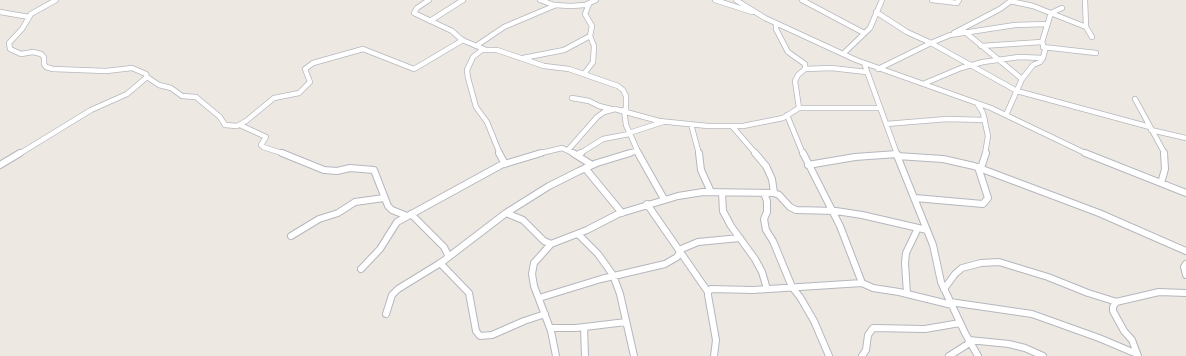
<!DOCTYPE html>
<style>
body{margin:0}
canvas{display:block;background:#ede9e2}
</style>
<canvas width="1186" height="356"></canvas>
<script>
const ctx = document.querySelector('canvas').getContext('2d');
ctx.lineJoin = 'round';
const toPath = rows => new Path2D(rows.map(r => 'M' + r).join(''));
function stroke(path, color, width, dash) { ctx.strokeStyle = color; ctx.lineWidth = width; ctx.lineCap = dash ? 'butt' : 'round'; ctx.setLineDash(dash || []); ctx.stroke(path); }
const minorFar1 = toPath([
 [429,0,417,8,414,13,452,31,462,40,484,49],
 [540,0,554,5,571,6,585,5,596,0],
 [715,0,752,12],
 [736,0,765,18,856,60,991,108,1087,154],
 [802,0,864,33],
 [932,0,957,3,959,0],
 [1085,0,1086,27,1092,37],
 [1010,1,1033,6,1086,27],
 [0,12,29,17],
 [876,12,907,32,931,43,950,35,1015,25,1047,24],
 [430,21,463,0],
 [776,23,776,29,788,52,805,64,805,69,798,75,795,81,799,108],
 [965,32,1022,79],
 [954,33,1000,9,1012,0],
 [476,46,504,27,556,5],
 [981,46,1042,42],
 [1043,47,1096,53],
 [843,54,870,28,882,0],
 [523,58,564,50,590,36],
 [864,63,897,154],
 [805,69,831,68,867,72],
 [878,69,931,43,1017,91,1150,127],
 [584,74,593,62,594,46,590,36,592,26,585,14,589,4],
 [147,77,159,85,171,88,182,96,196,97,220,117,225,125,237,126,246,121,274,98,299,93,310,82,305,69,313,63,363,49,414,69,463,40],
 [923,84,961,68,983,62,1019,57,1043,58],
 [572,98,589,101,599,106,611,109],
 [1135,99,1165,154],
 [977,103,983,113,988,136,985,154],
 [624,110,626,125,639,154],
 [787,115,803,154],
 [1006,115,1022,79,1033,65,1040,62,1043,58,1045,50,1042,42,1050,16,1053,12,1062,8],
 [691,124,699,154],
 [886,124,947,119,985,120],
 [240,125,266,137,261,145,263,147,285,154],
 [732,126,756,154],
 [1151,130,1186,138],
 [629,133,663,122],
 [568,150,597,117,604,112,615,109,659,121,708,126,743,126,783,118,799,108,880,108],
 [19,154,91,110,127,94,147,77,146,74,132,68,106,71,53,69,46,67,44,64,44,57,41,54,33,52,21,54,10,49,9,43,22,29,31,14,56,0],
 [500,154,487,122,476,107,468,78,467,70,473,57,482,50,497,50,544,66,569,69,618,86,623,90,626,96,626,111],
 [537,154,562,148,575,154],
 [579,154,603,139,629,134],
 [627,154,636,151]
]);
const minor = toPath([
 [282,153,324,170,337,171,350,168,374,170,388,206,392,210,407,216],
 [499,153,505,164],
 [573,153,592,165],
 [638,153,664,199],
 [699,153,701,170,711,192],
 [755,153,766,166,772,179,774,193],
 [803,153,840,226,862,283,873,288,899,292,952,305],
 [896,153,933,245,941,282,965,333,978,356],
 [1085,153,1186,193],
 [577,155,581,153],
 [897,156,943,159,974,166,1099,213,1186,251],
 [0,165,20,153],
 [808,165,855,157,897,154],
 [585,168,622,213],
 [981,168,986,153],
 [1161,183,1165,169,1164,153],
 [722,193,723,211,731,226,755,259,762,272,767,289],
 [764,193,767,201,767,212,764,219,766,230,773,241,792,287,800,297,814,321,829,356],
 [915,198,983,204,988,198,978,167],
 [647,204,708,292],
 [506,213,523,220,544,241,551,244,587,230,618,214,678,196,703,192,774,193,779,195,790,207,796,210,836,211,862,215,927,230],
 [411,214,444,247,449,257],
 [578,234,598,254,613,275,620,294,634,356],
 [291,236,319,219,338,213,355,202,384,198],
 [551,244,534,263,532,274,534,286,551,331,556,356],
 [679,250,698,242,740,238],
 [440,263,469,293,476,331,480,336,492,335,524,321,545,314],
 [1186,264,1184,267,1186,275],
 [361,269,380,249,397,222,501,165,541,153],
 [944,289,955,274,962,268,981,263,999,262,1048,277,1088,293,1117,302],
 [907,294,905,263,906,253,918,228],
 [539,298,601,279,665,264,677,257,680,252],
 [950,302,1032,314,1099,338,1137,354],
 [386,314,392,295,398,289,442,262,506,213,549,186,579,171,597,163,630,153],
 [584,327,585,356],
 [550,328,576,328,626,322],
 [714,356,716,340,708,295,708,292,711,289,753,290,862,283],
 [862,356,866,350,868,335,873,328,925,329,960,323],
 [949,356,968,344,969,340,1009,344,1025,348,1043,356],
 [1138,356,1132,340,1124,331,1113,311,1113,307,1116,302,1159,292,1186,293]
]);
stroke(minorFar1, '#b5b7bf', 6);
stroke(minor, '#b5b7bf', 8);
stroke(minorFar1, '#fff', 4.5);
stroke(minor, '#fff', 6);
</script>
